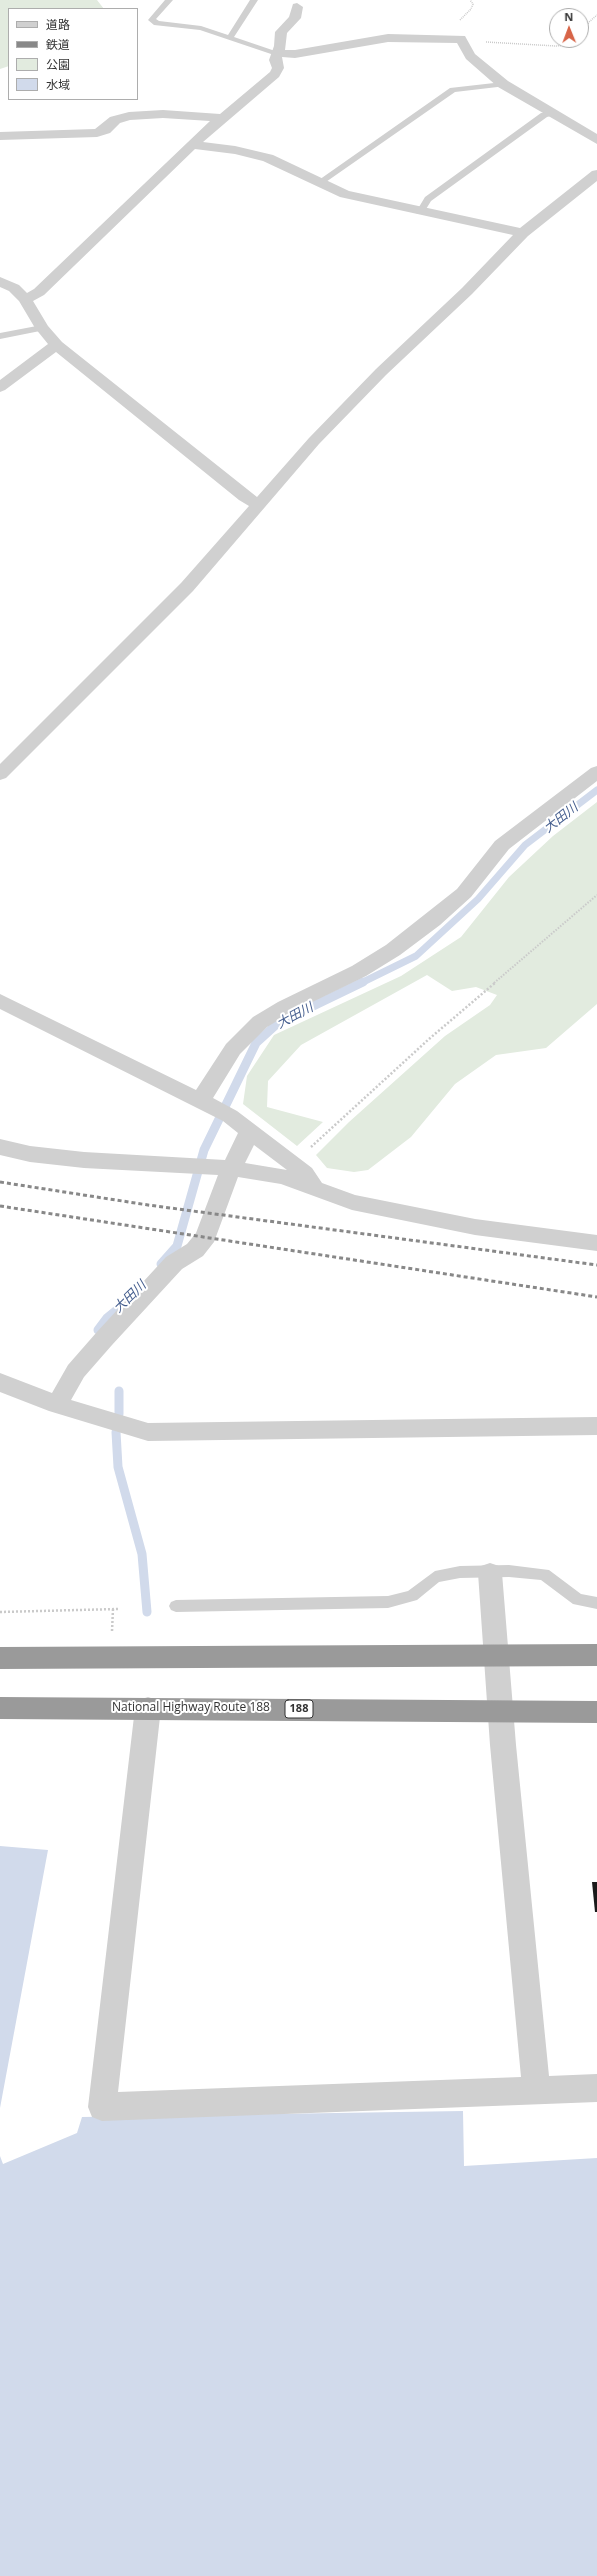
<!DOCTYPE html>
<meta charset="utf-8">
<style>
body{margin:0}
#map{position:relative;width:597px;height:2576px;overflow:hidden;background:#fff;font-family:"Open Sans","Noto Sans JP",sans-serif}
canvas{display:block}
.legend{position:absolute;left:8px;top:8px;width:130px;height:92px;box-sizing:border-box;background:#fff;border:1px solid #adadad;margin:0;padding:5px 7px;list-style:none;font-size:12px;color:#333}
.legend li{display:flex;align-items:center;gap:8px;height:20px}
.legend b{width:20px;border:1px solid #adadad}
.north{position:absolute;left:549px;top:8px;width:40px;height:40px;box-sizing:border-box;background:#fff;border:1px solid #adadad;border-radius:50%;rotate:359deg;font-size:11px;font-weight:700;line-height:16px;text-align:center;color:#333}
.north::after{content:'';display:block;margin:auto;width:14px;height:18px;background:#d76447;clip-path:polygon(50% 0,100% 100%,50% 72%,0 100%)}
</style>
<div id="map">
<canvas width="597" height="2576"></canvas>
<ul class="legend">
<li><b style="height:5px;background:#d0d0d0"></b>道路</li>
<li><b style="height:5px;background:#888"></b>鉄道</li>
<li><b style="height:11px;background:#e2ebdf"></b>公園</li>
<li><b style="height:11px;background:#d1daeb"></b>水域</li>
</ul>
<div class="north">N</div>
</div>
<script>
const ctx = document.querySelector('canvas').getContext('2d');
ctx.lineJoin = 'round';
function fill(path, color) { ctx.fillStyle = color; ctx.fill(path, 'evenodd'); }
const toPath = rows => new Path2D(rows.map(r => 'M' + r).join(''));
function stroke(path, color, width, dash) { ctx.strokeStyle = color; ctx.lineWidth = width; ctx.lineCap = dash ? 'butt' : 'round'; ctx.setLineDash(dash || []); ctx.stroke(path); }
function label(font, color, halo, rows, align = 'center') {
  ctx.font = font + ' "Open Sans","Noto Sans JP",sans-serif'; ctx.lineWidth = 4; ctx.setLineDash([]); ctx.textBaseline = 'middle'; ctx.strokeStyle = halo; ctx.fillStyle = color; for (const [text, x, y, turn = 0] of rows) {
    ctx.save(); ctx.translate(x, y); ctx.rotate((+turn || 0) * Math.PI / 180); ctx.textAlign = isNaN(turn) ? turn : align; if (halo) ctx.strokeText(text, 0, 0); ctx.fillText(text, 0, 0); ctx.restore();
  }
}
fill(toPath([
 [0,0,97,0,104,9,9,9,9,66,0,69],
 [597,802,597,1004,546,1048,496,1055,455,1084,411,1137,368,1170,354,1172,327,1168,316,1155,349,1122,445,1036,490,1005,497,995,476,987,452,991,427,975,301,1045,268,1081,267,1107,323,1122,297,1146,243,1104,247,1076,274,1035,401,976,461,937,509,877,553,836]
]), '#e2ebdf');
fill(toPath([
 [0,1846,48,1850,0,2108],
 [463,2111,464,2166,597,2158,597,2576,0,2576,0,2156,3,2164,77,2133,82,2117]
]), '#d1daeb');
stroke(toPath([
 [361,983,416,956,478,899,525,845,597,790]
]), '#d1daeb', 7);
stroke(toPath([
 [161,1264,177,1246,204,1150,256,1043,278,1023,363,982],
 [98,1330,107,1318,129,1300],
 [119,1391,119,1414],
 [116,1432,118,1467,142,1554,147,1612]
]), '#d1daeb', 9);
fill(toPath([
 [592,1882,597,1882,597,1912,595,1912]
]), '#1a1a1a');
stroke(toPath([
 [460,20,471,9,473,4,470,0],
 [581,38,589,22,597,15],
 [486,42,556,46,568,45,579,40]
]), '#cacaca', 1.5, [1, 1]);
stroke(toPath([
 [494,983,597,895]
]), '#cacaca', 2, [1.5, 1.5]);
stroke(toPath([
 [311,1147,429,1039,496,982],
 [0,1612,118,1609],
 [112,1631,113,1609]
]), '#cacaca', 2.5, [2, 2]);
fill(toPath([
 [165,0,173,0,156,19,159,21,201,26,228,35,250,0,258,0,234,37,281,53,274,55,200,30,154,25,148,20,165,0],
 [503,82,506,82,506,86,455,92,323,184,316,182,450,88,503,82],
 [551,111,555,113,554,115,547,117,431,201,423,214,417,214,416,212,425,197,541,113,551,111],
 [42,325,45,326,45,330,0,339,0,333,42,325],
 [509,1565,549,1570,581,1594,597,1597,597,1609,573,1604,541,1580,509,1577,460,1578,439,1582,417,1600,388,1608,176,1612,171,1610,169,1606,171,1602,176,1600,388,1596,408,1591,435,1571,460,1566,509,1565]
]), '#d0d0d0');
fill(toPath([
 [297,3,303,7,301,18,287,33,285,50,295,50,388,34,465,36,475,54,508,81,597,134,597,144,498,87,466,59,457,43,388,42,295,58,282,57,284,68,279,77,203,142,235,146,273,155,349,191,520,228,592,171,597,170,597,181,528,236,472,294,386,375,319,444,193,591,6,778,0,780,0,764,181,583,249,506,239,500,56,352,5,390,0,392,0,380,48,344,35,328,19,301,9,291,0,287,0,277,19,285,27,293,34,289,210,121,163,118,130,120,120,123,110,133,97,137,0,140,0,132,95,129,110,117,129,112,163,110,220,114,270,72,272,68,269,60,274,46,275,32,289,17,293,4,297,3],
 [195,149,235,154,263,161,340,197,513,235,462,288,376,369,309,438,257,497,62,342,48,326,33,301,44,295,195,149],
 [597,766,597,781,509,849,471,897,440,925,400,955,366,976,292,1012,267,1027,240,1054,213,1098,237,1111,312,1168,322,1183,355,1195,475,1219,597,1235,597,1251,475,1235,352,1210,281,1184,238,1177,214,1242,203,1256,182,1269,112,1345,84,1377,71,1400,148,1423,597,1417,597,1435,148,1441,49,1411,0,1392,0,1373,52,1393,68,1365,96,1333,166,1257,187,1244,196,1233,218,1175,84,1168,30,1162,0,1155,0,1139,30,1146,84,1152,225,1160,238,1133,223,1121,0,1009,0,994,196,1090,226,1044,253,1017,278,1002,352,966,386,945,457,889,495,841,591,768,597,766],
 [254,1145,287,1170,245,1163,254,1145],
 [490,1563,499,1566,502,1573,516,1745,549,2076,597,2074,597,2102,102,2121,92,2117,88,2107,135,1708,139,1700,148,1697,157,1700,161,1708,118,2092,521,2077,490,1745,478,1573,481,1566,490,1563]
]), '#d0d0d0');
fill(toPath([
 [597,1644,597,1666,0,1669,0,1647,597,1644],
 [0,1697,597,1701,597,1723,0,1719,0,1697]
]), '#9a9a9a');
stroke(toPath([
 [0,1182,148,1205,597,1265],
 [0,1206,597,1297]
]), '#888', 3, [4, 3]);
for (const [x, y, w] of [
 [299,1709,28]
]) { const box = new Path2D(); box.roundRect(x - w / 2, y - 9, w, 18, 3); ctx.fillStyle = '#fff'; ctx.fill(box); stroke(box, '#333', 1); }
label('bold 11px', '#333', null, [
 ["188",299,1709]
]);
label('12px', '#333', '#fff', [
 ["National Highway Route 188",191,1708]
]);
label('italic 13px', '#465f8f', '#fff', [
 ["大田川",561,818,-38],
 ["大田川",295,1016,-28],
 ["大田川",130,1297,-44]
]);
</script>
